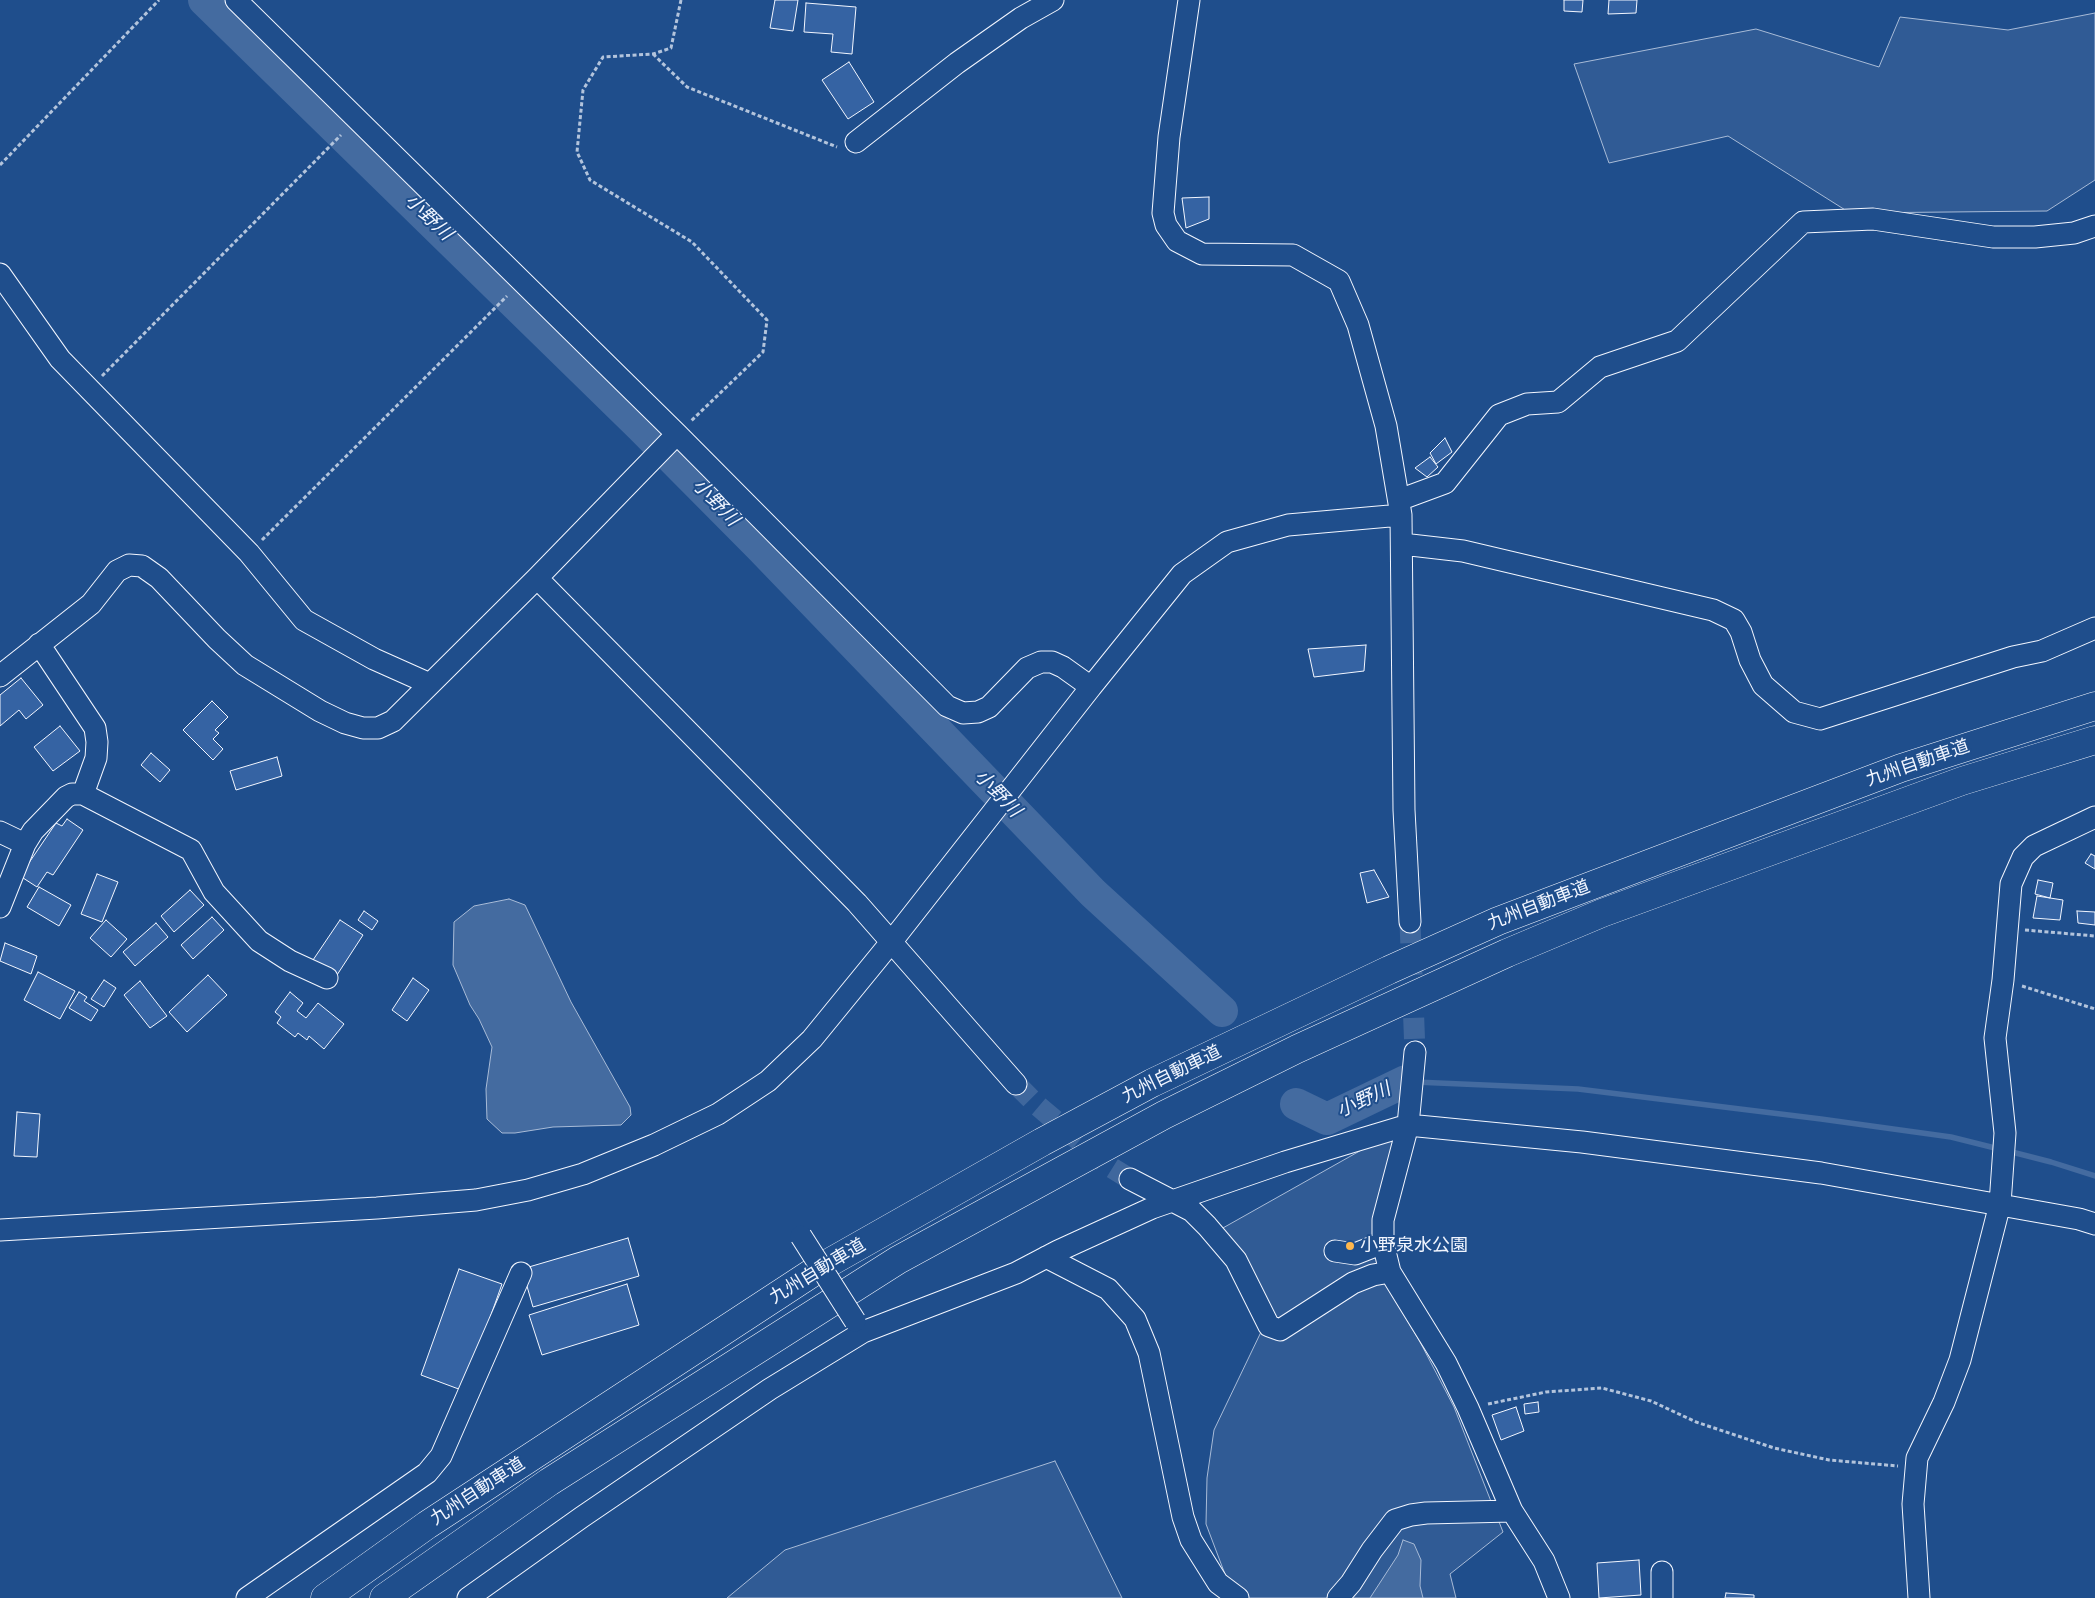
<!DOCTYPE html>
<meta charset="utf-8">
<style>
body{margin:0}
canvas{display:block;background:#1f4e8c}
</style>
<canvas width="2095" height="1598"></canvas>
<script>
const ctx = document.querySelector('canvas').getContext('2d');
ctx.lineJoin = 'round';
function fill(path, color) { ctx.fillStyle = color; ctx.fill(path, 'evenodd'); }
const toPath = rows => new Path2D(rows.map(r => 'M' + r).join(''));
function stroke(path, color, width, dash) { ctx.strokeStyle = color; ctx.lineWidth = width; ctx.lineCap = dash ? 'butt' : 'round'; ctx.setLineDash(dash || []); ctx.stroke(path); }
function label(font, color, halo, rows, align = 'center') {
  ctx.font = font + ' Poppins,"Noto Sans JP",sans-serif'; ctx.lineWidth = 4; ctx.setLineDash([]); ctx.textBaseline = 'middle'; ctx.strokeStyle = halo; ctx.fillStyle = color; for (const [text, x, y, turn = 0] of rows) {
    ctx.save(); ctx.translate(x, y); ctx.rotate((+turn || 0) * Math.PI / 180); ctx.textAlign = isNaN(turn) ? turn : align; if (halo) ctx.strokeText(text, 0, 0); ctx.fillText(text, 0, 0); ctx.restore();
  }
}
const built = toPath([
 [2095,13,2095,180,2047,211,1850,213,1728,136,1609,163,1574,64,1756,29,1879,67,1900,17,2008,30,2095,13],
 [1397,1130,1373,1227,1390,1292,1419,1340,1454,1407,1503,1532,1450,1574,1456,1598,1234,1598,1206,1524,1207,1478,1214,1430,1261,1332,1214,1233,1397,1130],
 [1055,1461,1122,1598,727,1598,785,1550,1055,1461]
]);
fill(built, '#305b95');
stroke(built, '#a8bbd7', 1);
const water = toPath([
 [509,899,525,905,571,1002,630,1107,631,1115,621,1125,553,1127,515,1133,502,1133,487,1119,486,1089,492,1047,479,1019,470,1005,453,965,454,922,474,906,509,899],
 [1403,1540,1414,1544,1421,1560,1420,1586,1423,1598,1370,1598,1398,1555,1403,1540]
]);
fill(water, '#446ba0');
stroke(water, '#a8bbd7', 1);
stroke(toPath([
 [1415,1082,1578,1089,1821,1119,1951,1137,1999,1149],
 [2008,1151,2051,1162,2095,1176]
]), '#446ba0', 5.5);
stroke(toPath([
 [204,0,640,426,760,547,1093,893,1222,1011],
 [1296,1104,1327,1119,1406,1081]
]), '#446ba0', 32);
const building = toPath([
 [775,0,798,0,793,31,770,28,775,0],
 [1564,0,1583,0,1582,12,1564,11,1564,0],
 [1609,0,1637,0,1636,13,1608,14,1609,0],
 [806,3,856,7,852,54,831,52,833,34,804,32,806,3],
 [849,62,874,102,848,119,822,80,849,62],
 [1209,197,1209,219,1186,228,1182,198,1209,197],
 [1445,438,1452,452,1436,464,1430,453,1445,438],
 [1430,457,1438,467,1427,477,1415,468,1430,457],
 [1366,645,1364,671,1314,677,1308,649,1366,645],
 [21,678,43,705,26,719,19,710,0,726,0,695,21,678],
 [212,701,228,717,215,730,219,733,213,739,223,749,213,760,183,730,212,701],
 [60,726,80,751,53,771,34,747,60,726],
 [151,753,170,770,160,782,141,765,151,753],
 [277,757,282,776,236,790,230,771,277,757],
 [67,819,83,830,53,875,47,872,37,887,20,876,56,823,62,826,67,819],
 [2091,854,2095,856,2095,869,2085,863,2091,854],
 [1374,870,1389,897,1367,903,1360,873,1374,870],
 [97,874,118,882,102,922,81,914,97,874],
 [2038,880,2053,883,2050,898,2035,894,2038,880],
 [39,887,71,905,59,926,27,907,39,887],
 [190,890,204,905,174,932,161,916,190,890],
 [2037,896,2063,900,2060,920,2033,918,2037,896],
 [364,911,378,921,372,930,358,920,364,911],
 [2077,911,2095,912,2095,925,2078,923,2077,911],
 [212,917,224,930,193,959,181,945,212,917],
 [106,920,127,939,111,957,90,938,106,920],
 [340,920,363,935,337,975,313,960,340,920],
 [156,923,168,937,135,966,123,952,156,923],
 [5,943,37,956,31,974,0,961,5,943],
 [38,972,75,991,60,1019,24,1000,38,972],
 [208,975,227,995,187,1032,169,1012,208,975],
 [413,978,429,990,407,1021,392,1010,413,978],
 [104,980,116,988,104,1007,91,999,104,980],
 [140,981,167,1016,150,1028,124,995,140,981],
 [79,992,87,997,84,1001,98,1010,91,1021,69,1008,79,992],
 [290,992,303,1003,297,1011,306,1018,318,1003,344,1024,324,1049,309,1036,307,1040,298,1033,295,1037,277,1023,281,1017,275,1012,290,992],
 [17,1112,40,1114,37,1157,14,1156,17,1112],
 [628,1238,639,1276,533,1307,522,1269,628,1238],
 [459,1269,502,1284,464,1391,421,1375,459,1269],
 [627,1284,639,1325,542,1355,529,1315,627,1284],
 [1538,1402,1539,1412,1525,1414,1524,1404,1538,1402],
 [1516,1407,1524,1431,1501,1440,1492,1415,1516,1407],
 [1639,1560,1641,1595,1599,1598,1597,1563,1639,1560],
 [1726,1593,1754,1595,1754,1598,1725,1598,1726,1593]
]);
fill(building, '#3563a3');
stroke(building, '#f2f6ff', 1);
stroke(toPath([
 [1410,922,1415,1052],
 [1016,1084,1038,1106,1109,1166,1130,1179]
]), '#3f679d', 21, [21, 11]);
const minor = toPath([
 [236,0,677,434,947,706,963,713,978,712,989,707,1027,668,1041,662,1052,662,1063,667,1091,687,1182,574,1227,542,1288,525,1401,515],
 [1189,0,1169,137,1163,213,1166,225,1177,241,1202,254,1293,255,1339,281,1358,325,1386,426,1401,515,1404,810,1410,922],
 [856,142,957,63,1021,18,1053,0],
 [0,274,60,359,249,553,304,620,374,659,430,684],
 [1399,500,1445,483,1499,415,1527,404,1558,402,1600,367,1677,341,1803,222,1873,219,1993,237,2035,237,2074,233,2095,226],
 [1402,544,1463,551,1713,610,1734,620,1741,632,1750,660,1763,685,1794,712,1820,719,2013,657,2042,651,2095,628],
 [537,578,857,903,1016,1084],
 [39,644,95,728,97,742,96,758,83,794],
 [0,676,91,604,117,571,129,565,142,566,159,578,217,639,245,665,320,711,345,723,363,728,378,728,393,721,537,578,677,434],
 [0,832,25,844,0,907],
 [25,844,33,831,66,797,72,794,83,794,191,850,214,892,259,941,290,961,327,978],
 [1415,1052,1408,1125,1383,1220,1383,1243,1390,1272,1446,1363,1468,1408,1512,1511,1544,1561,1559,1598],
 [1130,1179,1192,1211,1207,1226,1236,1260,1269,1326,1280,1330,1353,1283,1373,1275,1390,1272],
 [0,1230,377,1208,476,1200,528,1190,583,1174,654,1145,718,1114,768,1081,812,1039,892,941,1091,687],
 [1335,1251,1355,1254,1383,1243],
 [1046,1257,1108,1289,1135,1319,1149,1353,1183,1517,1191,1540,1218,1583,1238,1598],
 [1662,1572,1662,1598],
 [247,1598,427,1473,441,1456,521,1273],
 [468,1598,582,1517,770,1389,863,1332,1016,1273,1058,1251,1152,1208,1285,1162,1408,1125,1582,1142,1821,1173,2079,1219,2095,1224],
 [1338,1598,1351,1583,1372,1550,1395,1520,1411,1515,1426,1513,1512,1511],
 [1919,1598,1913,1504,1917,1458,1944,1402,1960,1360,2000,1204,2005,1133,1995,1038,2003,980,2011,884,2023,857,2034,846,2095,817]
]);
const highway = toPath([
 [325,1598,427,1525,818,1269,1042,1142,1152,1083,1389,970,1498,921,1901,768,2095,706],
 [384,1598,549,1482,898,1260,1164,1115,1297,1049,1507,953,1602,913,1962,781,2095,740]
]);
stroke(minor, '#f2f6ff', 23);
stroke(highway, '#f2f6ff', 29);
stroke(toPath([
 [681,0,671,48,653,54,603,57,583,90,577,152,590,180,692,242,767,320,763,352,690,422],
 [653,54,687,87,837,147],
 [0,165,159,0],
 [102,376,341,135],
 [262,540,507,296],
 [2025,930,2095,936],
 [2022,986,2095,1009],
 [1488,1404,1546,1392,1602,1388,1651,1401,1696,1422,1774,1448,1829,1460,1898,1466]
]), '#b3c4dc', 3, [4, 2.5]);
stroke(minor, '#1f4e8c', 21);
stroke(highway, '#1f4e8c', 28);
const minorBridge = toPath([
 [801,1236,855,1321]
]);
stroke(minorBridge, '#f2f6ff', 23, []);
stroke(minorBridge, '#1f4e8c', 21);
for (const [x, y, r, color] of [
 [1350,1246,5,"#ffb74d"]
]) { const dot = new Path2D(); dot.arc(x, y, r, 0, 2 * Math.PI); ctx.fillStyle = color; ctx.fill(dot); stroke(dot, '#1f4e8c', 2); }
label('18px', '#f2f6ff', '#1f4e8c', [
 ["九州自動車道",1918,764,-19],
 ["九州自動車道",1539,906,-21],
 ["九州自動車道",1172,1075,-26],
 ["九州自動車道",818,1272,-31],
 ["九州自動車道",478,1492,-33]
]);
label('18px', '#f2f6ff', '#1f4e8c', [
 ["小野泉水公園",1360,1246]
], 'left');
label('italic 19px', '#f2f6ff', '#1f4e8c', [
 ["小野川",428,218,44],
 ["小野川",715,503,46],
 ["小野川",997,794,46],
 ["小野川",1364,1101,-25]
]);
</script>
